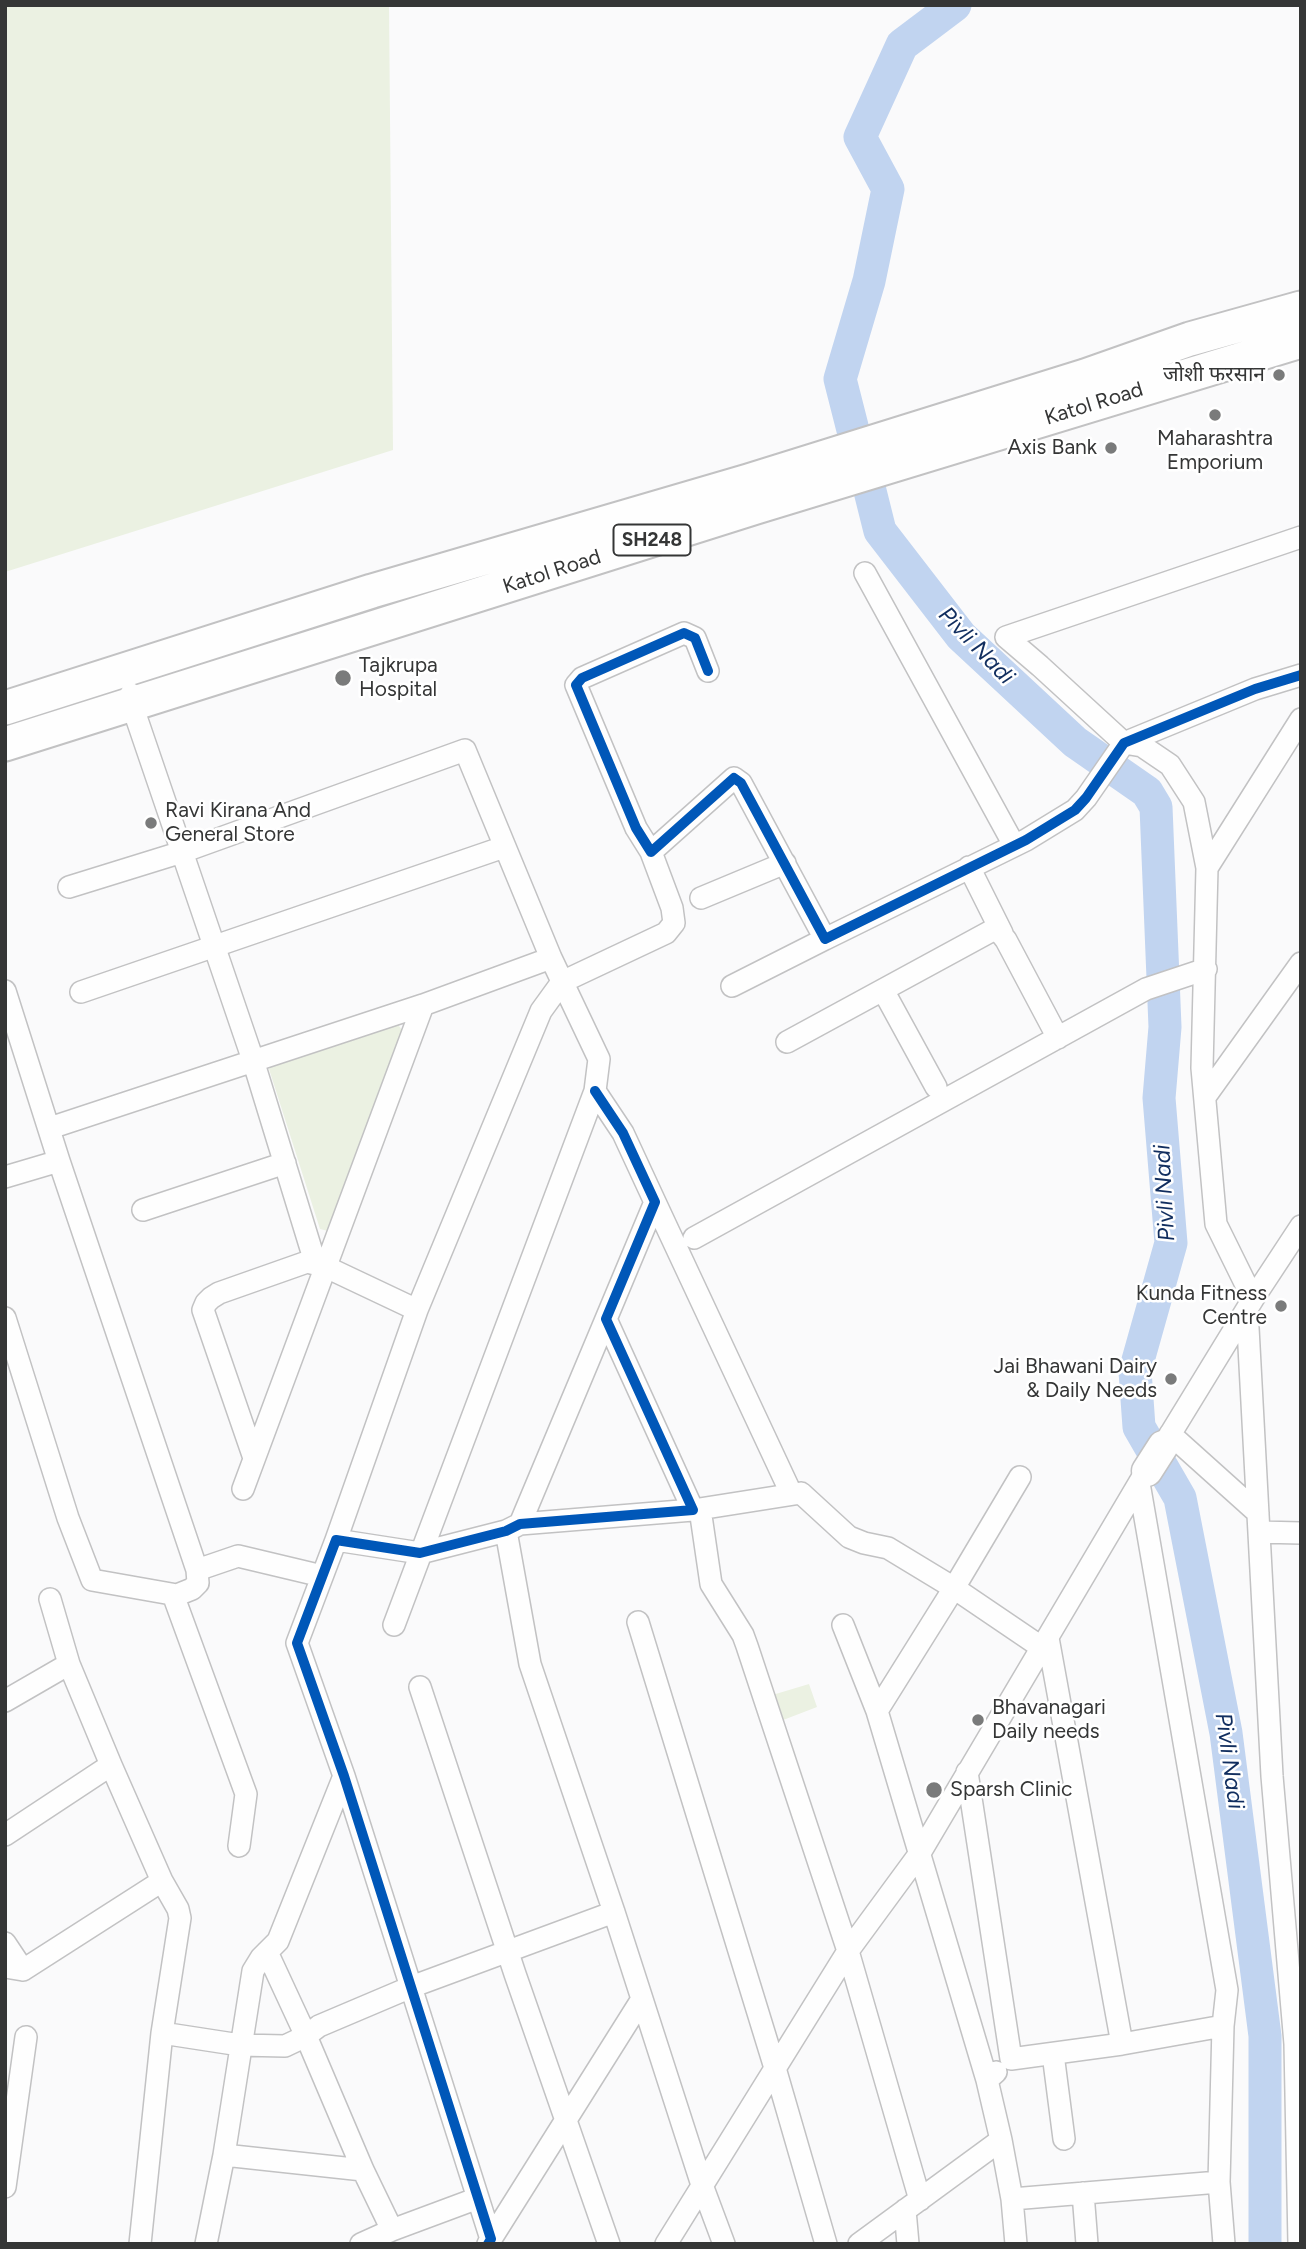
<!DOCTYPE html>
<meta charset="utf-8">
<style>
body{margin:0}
#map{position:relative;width:1306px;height:2249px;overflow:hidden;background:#fafafb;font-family:Figtree,sans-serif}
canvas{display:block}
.frame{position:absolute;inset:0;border:7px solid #353636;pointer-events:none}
</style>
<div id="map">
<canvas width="1306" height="2249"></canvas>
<div class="frame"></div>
</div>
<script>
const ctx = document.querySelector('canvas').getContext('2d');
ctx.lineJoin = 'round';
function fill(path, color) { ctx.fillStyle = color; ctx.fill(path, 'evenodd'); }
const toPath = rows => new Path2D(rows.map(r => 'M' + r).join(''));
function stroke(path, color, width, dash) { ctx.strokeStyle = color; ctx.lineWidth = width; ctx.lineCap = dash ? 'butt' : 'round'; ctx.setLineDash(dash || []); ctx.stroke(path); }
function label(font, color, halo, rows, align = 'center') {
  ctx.font = font + ' Figtree,"Noto Sans Devanagari",sans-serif'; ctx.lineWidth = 5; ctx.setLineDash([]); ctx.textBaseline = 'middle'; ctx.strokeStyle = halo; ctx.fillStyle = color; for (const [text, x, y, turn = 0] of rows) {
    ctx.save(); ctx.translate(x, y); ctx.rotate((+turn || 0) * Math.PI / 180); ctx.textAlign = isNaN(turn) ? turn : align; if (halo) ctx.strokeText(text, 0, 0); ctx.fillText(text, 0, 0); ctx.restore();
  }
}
fill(toPath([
 [5,5,389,5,393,450,5,572],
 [396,1022,402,1030,334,1222,328,1231,320,1229,269,1069,274,1065],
 [809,1684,817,1707,778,1722,769,1696]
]), '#ebf1e2');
stroke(toPath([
 [854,434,840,379,869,281,888,189,860,137,902,45,955,5],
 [870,491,880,531,961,636,1075,742,1147,792,1156,807,1165,1027,1159,1098,1171,1243,1135,1371,1139,1427,1180,1498,1226,1733,1265,2036,1265,2244]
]), '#c1d4f0', 33);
const street = toPath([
 [865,573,1014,845],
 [708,671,695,638,684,633,582,678,576,685,636,828,651,852,734,778,741,783,825,939,1026,840,1075,810,1086,798,1124,743,1255,689,1301,675],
 [131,694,132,705,253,1060,315,1262],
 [969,867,1002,933],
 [1207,868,1194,802,1170,765,1142,746,1124,743,1040,666,1006,637,1301,537],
 [69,887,182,852,465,750,551,958,599,1059,595,1091,394,1625],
 [701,898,785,863],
 [732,986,825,939],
 [883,990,936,1087],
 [5,991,59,1161,197,1570,198,1583,192,1589,177,1595,175,1600,246,1794,239,1846],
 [81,992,504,847],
 [787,1042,993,930,998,930,1006,940,1058,1038],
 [1205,1097,1301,963],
 [50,1128,423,1005,551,958],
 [5,1177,59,1161],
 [655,1202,791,1493],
 [143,1210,285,1163],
 [694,1238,1146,989,1206,969],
 [1253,1299,1216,1224,1202,1068,1207,868,1301,719],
 [1247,1309,1272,1776,1295,2044,1299,2244],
 [417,1310,541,1011,562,982,666,933,674,923,672,908,651,852],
 [5,1318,68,1518,92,1580,177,1595],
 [1170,1434,1258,1513],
 [1163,1446,1253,1299,1301,1226],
 [254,1458,203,1310,206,1303,211,1298,219,1293,307,1262,324,1266,417,1310,336,1540],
 [243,1489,423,1005],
 [700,1509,711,1584,743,1635,747,1646,848,1951,920,2200],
 [693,1510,801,1493,849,1537,864,1543,888,1548,954,1588,1041,1647],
 [520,1524,606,1319],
 [506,1531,530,1664,614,1912,702,2185,724,2244],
 [1259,1532,1301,1533],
 [197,1570,238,1556,322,1576],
 [50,1599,69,1664,111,1765,162,1881,178,1909,180,1918,162,2033,140,2244],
 [638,1622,775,2068,826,2244],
 [843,1625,877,1711],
 [1048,1638,1122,2044],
 [420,1687,515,1974,609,2244],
 [5,1701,69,1664],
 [967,1772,1011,2059,1122,2044,1223,2026,1227,1990,1139,1483],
 [5,1835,111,1765],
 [5,1943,23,1970],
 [5,1967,23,1970,162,1881],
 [1223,2026,1219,2182,1224,2244],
 [162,2033,240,2045,285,2046,306,2036,267,1952],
 [1053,2054,1064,2139],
 [987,2080,877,1711,954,1588,1020,1477],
 [1001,2140,1012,2199,1016,2244],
 [224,2155,253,1971,261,1958,278,1941,344,1776],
 [5,2187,26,2037],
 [1083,2193,1087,2244],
 [478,2198,392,2230,363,2170,306,2036,319,2026,411,1987,614,1912],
 [1012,2199,1219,2182],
 [905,2210,908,2244],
 [491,2239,642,1999],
 [206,2244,224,2155,363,2170],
 [361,2244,392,2230],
 [488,2244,491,2239,344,1776,297,1643,336,1540,420,1553,506,1531,520,1524,693,1510,606,1319,655,1202,623,1133,595,1091],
 [666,2244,848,1951,920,1853,1142,1478],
 [859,2244,1001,2140,987,2080,996,2072]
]);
const secondary = toPath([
 [1147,1471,1163,1446]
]);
const primary = toPath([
 [5,708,372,591,748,481,1085,376,1190,339,1301,308],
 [5,744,756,507,1301,341]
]);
stroke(street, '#c2c2c3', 24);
stroke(secondary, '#c2c2c3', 33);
stroke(primary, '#c2c2c3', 37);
stroke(street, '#fefefe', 21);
stroke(secondary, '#fefefe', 30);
stroke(primary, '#fefefe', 33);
stroke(toPath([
 [708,671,695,638,684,633,582,678,576,685,636,828,651,852,734,778,741,783,825,939,1026,840,1075,810,1086,798,1124,743,1255,689,1301,675],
 [488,2244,491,2239,344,1776,297,1643,336,1540,420,1553,506,1531,520,1524,693,1510,606,1319,655,1202,623,1133,595,1091]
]), '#0057b8', 10);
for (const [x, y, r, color] of [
 [1279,375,7,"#7a7b7b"],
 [1215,415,7,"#7a7b7b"],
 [1111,448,7,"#7a7b7b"],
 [343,678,9,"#7a7b7b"],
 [151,823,7,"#7a7b7b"],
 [1281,1306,7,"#7a7b7b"],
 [1171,1379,7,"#7a7b7b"],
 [978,1720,7,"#7a7b7b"],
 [934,1790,9,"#7a7b7b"]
]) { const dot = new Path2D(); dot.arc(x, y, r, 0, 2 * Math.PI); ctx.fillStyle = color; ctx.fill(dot); stroke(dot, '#fff', 2.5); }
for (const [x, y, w] of [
 [652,540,77]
]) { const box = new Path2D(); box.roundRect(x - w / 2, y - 15.5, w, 31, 5); ctx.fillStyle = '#fff'; ctx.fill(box); stroke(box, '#353636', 2); }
label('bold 19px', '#353636', null, [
 ["SH248",652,540]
]);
label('21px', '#353636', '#fff', [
 ["जोशी फरसान",1265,375],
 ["Maharashtra",1215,439,"center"],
 ["Emporium",1215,463,"center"],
 ["Axis Bank",1097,448],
 ["Tajkrupa",359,666,"left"],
 ["Hospital",359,690,"left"],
 ["Ravi Kirana And",165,811,"left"],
 ["General Store",165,835,"left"],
 ["Kunda Fitness",1267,1294],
 ["Centre",1267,1318],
 ["Jai Bhawani Dairy",1157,1367],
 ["& Daily Needs",1157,1391],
 ["Bhavanagari",992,1708,"left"],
 ["Daily needs",992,1732,"left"],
 ["Sparsh Clinic",950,1790,"left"]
], 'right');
label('21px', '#353636', '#fff', [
 ["Katol Road",1094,404,-17],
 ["Katol Road",552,572,-18]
]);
label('italic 23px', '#112e5f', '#fff', [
 ["Pivli Nadi",976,646,46],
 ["Pivli Nadi",1165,1193,-93],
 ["Pivli Nadi",1229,1761,82]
]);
</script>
